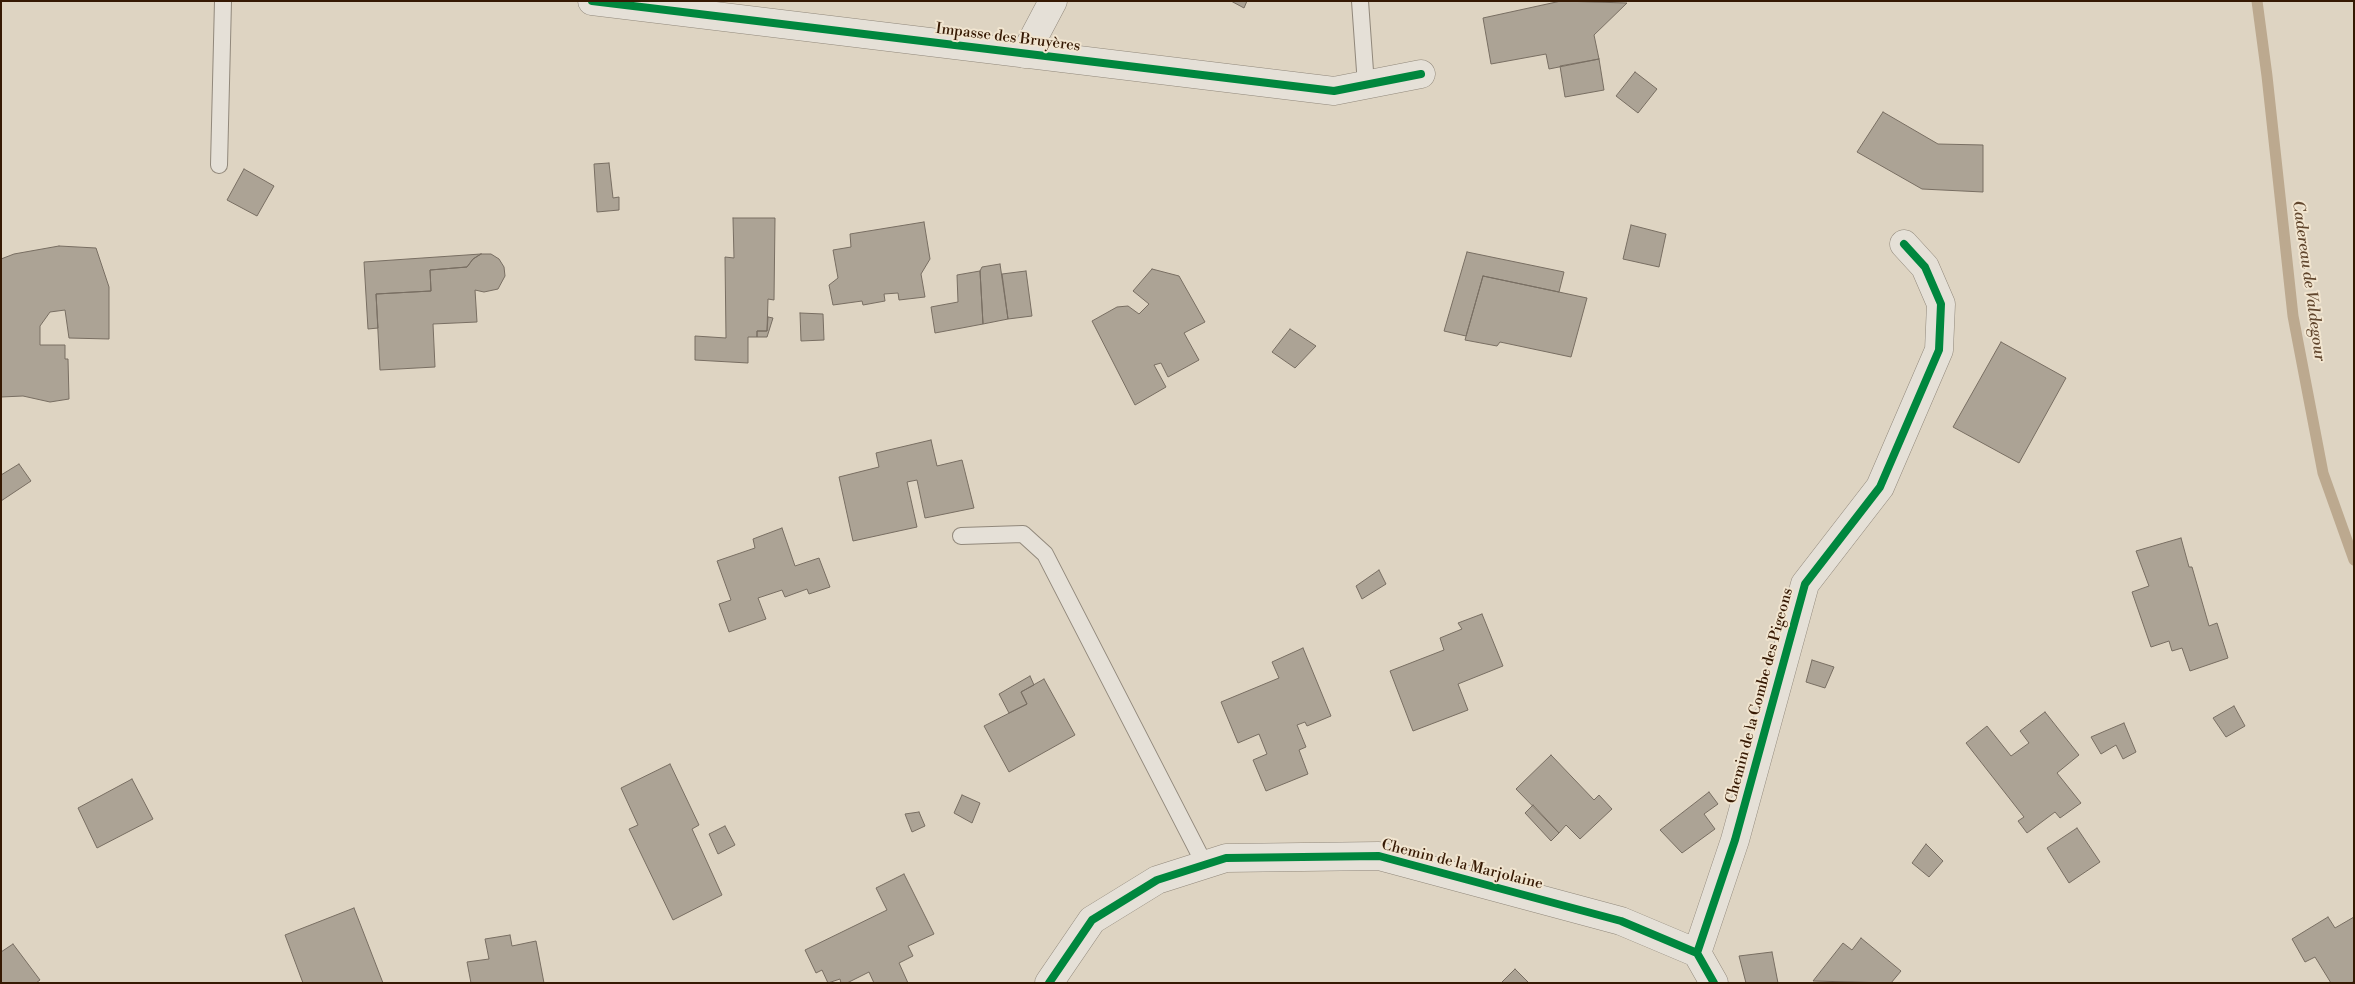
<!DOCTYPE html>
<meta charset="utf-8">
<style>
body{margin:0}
#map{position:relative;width:2355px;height:984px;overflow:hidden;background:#ded4c2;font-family:"Libre Bodoni",serif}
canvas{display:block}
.frame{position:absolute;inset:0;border:2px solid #361903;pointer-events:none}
</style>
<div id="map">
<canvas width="2355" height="984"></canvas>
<div class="frame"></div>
</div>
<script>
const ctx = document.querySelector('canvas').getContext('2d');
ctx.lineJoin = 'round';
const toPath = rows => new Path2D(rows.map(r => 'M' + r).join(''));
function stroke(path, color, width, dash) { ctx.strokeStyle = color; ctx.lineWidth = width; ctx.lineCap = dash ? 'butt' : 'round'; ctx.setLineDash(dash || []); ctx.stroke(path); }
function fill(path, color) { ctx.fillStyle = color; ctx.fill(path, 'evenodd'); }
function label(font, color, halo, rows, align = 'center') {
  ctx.font = font + ' "Libre Bodoni",serif'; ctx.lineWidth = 4; ctx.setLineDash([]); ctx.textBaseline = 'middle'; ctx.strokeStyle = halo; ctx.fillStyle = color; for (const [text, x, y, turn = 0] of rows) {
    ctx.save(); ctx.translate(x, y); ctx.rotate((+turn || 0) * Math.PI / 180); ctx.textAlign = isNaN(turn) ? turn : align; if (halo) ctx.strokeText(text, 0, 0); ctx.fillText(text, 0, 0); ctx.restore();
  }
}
stroke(toPath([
 [2257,1,2267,76,2293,316,2323,473,2354,560]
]), '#bca98f', 11);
const building = toPath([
 [1231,1,1247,1,1244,8,1231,1],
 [1561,1,1627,3,1594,35,1599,59,1549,69,1546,54,1491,64,1483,18,1561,1],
 [1599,59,1604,90,1565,97,1560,66,1599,59],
 [1635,72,1657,89,1638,113,1616,96,1635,72],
 [1883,112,1938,144,1983,145,1983,192,1922,189,1857,152,1883,112],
 [609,163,613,198,619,197,619,210,597,212,594,164,609,163],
 [244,169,274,186,257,216,227,200,244,169],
 [733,218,775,218,774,300,768,299,767,331,757,331,757,337,748,337,748,363,695,360,695,336,726,338,725,257,734,258,733,218],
 [924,222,930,259,921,274,925,297,899,300,898,293,884,294,885,301,863,305,862,301,833,305,829,285,838,278,833,250,851,247,850,234,924,222],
 [1631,225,1666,234,1659,267,1623,259,1631,225],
 [59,246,96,248,109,287,109,339,69,338,65,310,50,312,40,326,40,345,65,345,65,359,68,359,69,399,50,402,23,396,1,397,1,259,14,254,59,246],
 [1467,252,1564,272,1559,292,1483,276,1466,336,1444,331,1467,252],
 [481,254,473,259,467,267,430,270,431,291,376,294,378,328,368,329,364,262,481,254],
 [481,254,491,254,499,259,504,267,505,276,498,289,484,292,475,290,477,322,433,324,435,367,380,370,376,294,431,291,430,270,467,267,473,259,481,254],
 [1000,264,1008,319,983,324,980,271,982,267,1000,264],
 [1152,269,1179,276,1205,322,1184,333,1199,360,1168,377,1161,363,1154,365,1166,387,1135,405,1092,321,1117,307,1128,306,1139,314,1149,304,1133,291,1152,269],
 [980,271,983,324,935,333,931,307,958,302,957,275,980,271],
 [1026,271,1032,316,1008,319,1002,274,1026,271],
 [1483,276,1587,298,1571,357,1500,342,1497,346,1465,340,1483,276],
 [800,313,823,314,824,340,801,341,800,313],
 [768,317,773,318,767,337,757,337,757,331,767,331,768,317],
 [1290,329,1316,346,1295,368,1272,352,1290,329],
 [2001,342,2066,378,2019,463,1953,427,2001,342],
 [931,440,937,466,962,460,974,508,925,518,917,480,907,482,917,527,853,541,839,477,879,467,876,453,931,440],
 [19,464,31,481,1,501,1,475,19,464],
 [782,528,795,566,819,558,830,587,809,594,807,589,785,597,782,590,758,598,766,619,729,632,719,604,731,600,717,561,755,548,753,539,782,528],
 [2181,538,2189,567,2192,567,2209,626,2217,623,2228,658,2190,671,2182,648,2172,651,2169,641,2151,647,2132,592,2149,586,2136,551,2181,538],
 [1379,570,1386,584,1362,599,1356,586,1379,570],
 [1482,614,1503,666,1458,684,1468,710,1413,731,1390,671,1444,650,1440,638,1462,629,1458,623,1482,614],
 [1303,648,1331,716,1307,726,1305,722,1297,725,1306,747,1299,750,1308,774,1266,791,1253,760,1267,754,1259,734,1238,743,1221,702,1279,678,1272,662,1303,648],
 [1812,660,1834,667,1825,688,1806,682,1812,660],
 [1030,676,1034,685,1021,692,1027,704,1009,713,999,694,1030,676],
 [1044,679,1075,735,1009,772,984,726,1027,704,1021,692,1044,679],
 [2234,706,2245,726,2226,737,2213,718,2234,706],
 [2045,712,2079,755,2057,773,2081,803,2060,818,2055,812,2027,833,2018,821,2024,817,1966,743,1987,726,2011,756,2029,743,2020,731,2045,712],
 [2124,723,2136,752,2123,759,2116,745,2101,754,2091,737,2124,723],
 [1551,755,1594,800,1599,795,1612,809,1580,839,1566,825,1559,833,1516,789,1551,755],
 [670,764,699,825,692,829,722,895,673,920,629,829,638,825,621,788,670,764],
 [132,779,153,819,97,848,78,808,132,779],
 [1709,792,1718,804,1704,814,1715,829,1682,853,1660,830,1709,792],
 [962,795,980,803,972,823,954,813,962,795],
 [1533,805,1559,833,1551,841,1525,813,1533,805],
 [919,812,925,826,912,832,905,814,919,812],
 [725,826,735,845,718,854,709,834,725,826],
 [2077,828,2100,862,2069,883,2047,848,2077,828],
 [1926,844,1943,861,1929,877,1912,863,1926,844],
 [904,874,934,934,908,946,913,956,899,963,908,983,874,983,869,972,847,983,841,983,840,979,828,983,822,970,816,973,805,950,887,910,876,888,904,874],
 [354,908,383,983,303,983,285,935,354,908],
 [2328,917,2335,928,2354,917,2354,981,2351,983,2331,983,2315,957,2305,962,2292,939,2328,917],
 [510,935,512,946,536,941,544,983,471,983,467,962,489,959,485,939,510,935],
 [1861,938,1901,971,1891,983,1813,981,1843,943,1852,950,1861,938],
 [13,944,40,980,36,983,1,983,1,952,13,944],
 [1772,952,1778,983,1746,983,1739,956,1772,952],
 [1515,969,1529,983,1501,983,1515,969]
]);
fill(building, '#aca395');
stroke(building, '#786e62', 1);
const lane = toPath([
 [1360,1,1366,85],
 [219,165,223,1],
 [961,536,1023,534,1045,554,1205,865]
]);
const street = toPath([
 [592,1,1334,91,1421,74],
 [1025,54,1053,1],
 [1049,983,1092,920,1157,880,1226,858,1379,856,1621,921,1697,953],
 [1714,983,1697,953,1735,840,1805,584,1880,487,1939,350,1941,304,1925,267,1904,244]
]);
stroke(lane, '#91887b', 18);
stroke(street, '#91887b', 29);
stroke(lane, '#e5e0d7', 16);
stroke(street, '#e5e0d7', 28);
stroke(toPath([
 [592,1,1334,91,1421,74],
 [1049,983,1092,920,1157,880,1226,858,1379,856,1621,921,1697,953],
 [1714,983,1697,953,1735,840,1805,584,1880,487,1939,350,1941,304,1925,267,1904,244]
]), '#00873e', 8);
label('15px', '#361903', '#f1e5d0', [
 ["Impasse des Bruyères",1008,38,7],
 ["Chemin de la Combe des Pigeons",1760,696,-75],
 ["Chemin de la Marjolaine",1462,865,14]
]);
label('italic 16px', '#60452c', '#f1e5d0', [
 ["Cadereau de Valdegour",2308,281,82]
]);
</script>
